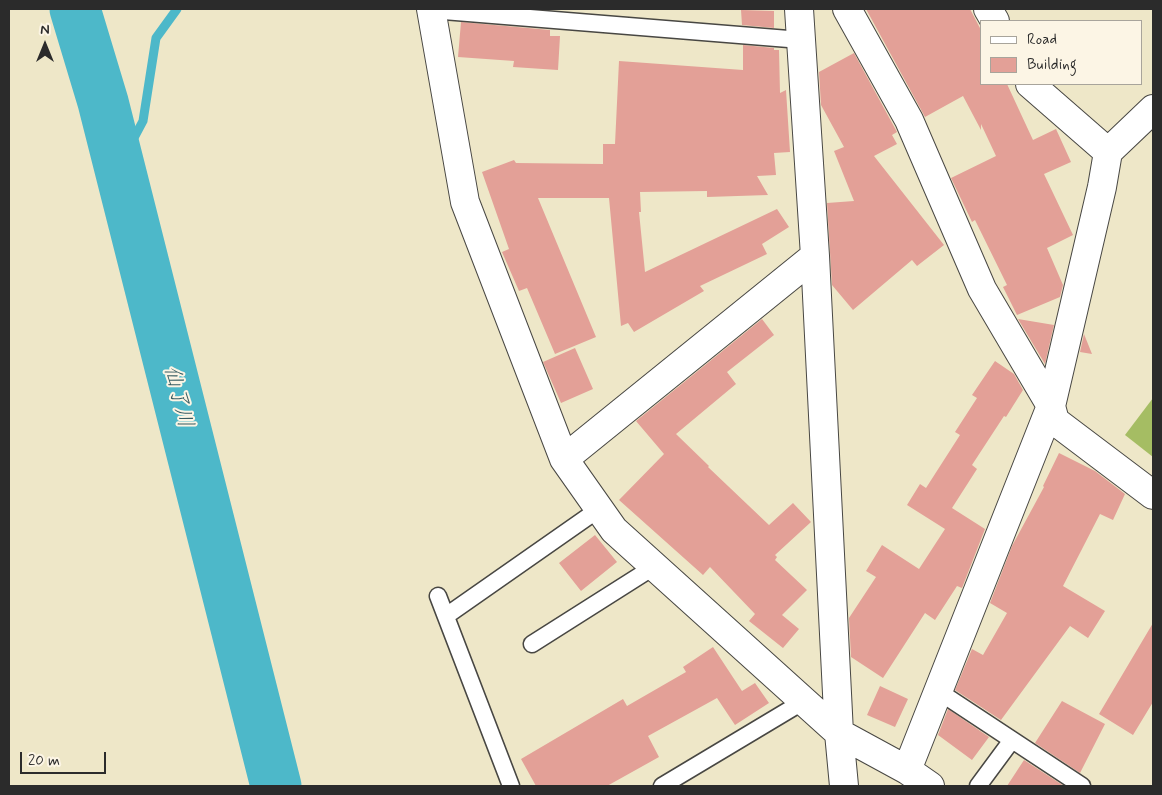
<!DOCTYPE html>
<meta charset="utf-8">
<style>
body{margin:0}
#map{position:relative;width:1162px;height:795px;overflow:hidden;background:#eee7c8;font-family:Mynerve,sans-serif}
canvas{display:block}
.frame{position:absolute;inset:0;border:10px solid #2b2b2b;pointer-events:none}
.legend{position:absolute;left:980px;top:20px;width:162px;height:65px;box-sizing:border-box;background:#fcf5e5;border:1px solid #a8a49b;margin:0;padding:6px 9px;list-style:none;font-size:15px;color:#2b2b2b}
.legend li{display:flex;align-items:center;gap:10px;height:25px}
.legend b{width:25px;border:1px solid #a8a49b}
.north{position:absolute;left:20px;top:20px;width:50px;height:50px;-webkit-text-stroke:4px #fcf5e5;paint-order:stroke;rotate:0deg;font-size:14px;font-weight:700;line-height:20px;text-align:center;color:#2b2b2b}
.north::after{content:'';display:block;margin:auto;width:18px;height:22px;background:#2b2b2b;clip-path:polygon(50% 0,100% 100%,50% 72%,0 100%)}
.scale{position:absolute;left:20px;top:752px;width:86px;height:22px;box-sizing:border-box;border:2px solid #2b2b2b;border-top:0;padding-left:6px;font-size:15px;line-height:18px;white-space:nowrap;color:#2b2b2b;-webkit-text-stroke:4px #fcf5e5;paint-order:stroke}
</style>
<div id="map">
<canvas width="1162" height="795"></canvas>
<div class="frame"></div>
<ul class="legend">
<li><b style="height:6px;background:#fff"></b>Road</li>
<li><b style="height:14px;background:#e3a097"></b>Building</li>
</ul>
<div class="north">N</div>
<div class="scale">20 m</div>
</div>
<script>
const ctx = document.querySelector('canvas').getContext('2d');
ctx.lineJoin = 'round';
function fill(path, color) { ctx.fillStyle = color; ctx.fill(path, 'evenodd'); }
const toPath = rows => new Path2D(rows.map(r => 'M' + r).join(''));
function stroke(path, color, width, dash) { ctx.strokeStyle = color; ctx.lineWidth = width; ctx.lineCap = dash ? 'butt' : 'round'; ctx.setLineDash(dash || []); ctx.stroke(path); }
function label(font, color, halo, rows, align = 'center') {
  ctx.font = font + ' Mynerve,"Klee One",sans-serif'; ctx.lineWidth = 4; ctx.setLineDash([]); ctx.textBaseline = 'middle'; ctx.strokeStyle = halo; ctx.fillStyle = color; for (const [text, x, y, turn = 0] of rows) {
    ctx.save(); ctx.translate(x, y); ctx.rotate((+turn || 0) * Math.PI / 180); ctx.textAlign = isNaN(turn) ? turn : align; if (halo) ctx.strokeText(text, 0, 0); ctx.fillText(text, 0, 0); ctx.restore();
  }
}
fill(toPath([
 [1153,398,1153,457,1125,435]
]), '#a5bd63');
stroke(toPath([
 [119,166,143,121,156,38,177,9]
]), '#4db8c9', 9);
stroke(toPath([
 [75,9,103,102,276,786]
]), '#4db8c9', 51);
fill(toPath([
 [866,9,970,9,981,30,981,84,1007,84,1033,140,1056,129,1071,162,1044,174,1073,235,1047,248,1063,285,1060,297,1017,315,1003,287,1007,285,975,220,972,222,951,178,996,156,981,124,981,130,963,96,925,117],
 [741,10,774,11,774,28,742,25],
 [461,22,550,30,550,36,560,36,558,70,513,67,514,61,458,57],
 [743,45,774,48,774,50,779,50,780,93,786,90,790,152,774,153,776,175,757,176,768,195,707,197,707,191,640,192,641,212,639,212,645,272,777,209,789,227,762,244,767,254,700,286,704,291,634,332,628,323,621,326,609,198,538,198,596,337,555,354,527,288,519,291,502,252,509,249,482,172,514,160,516,163,603,164,603,144,615,144,619,61,743,70],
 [854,53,897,132,892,135,897,144,874,156,944,245,917,266,912,260,853,310,832,285,827,203,854,201,834,151,844,147,821,105,819,72],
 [762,319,774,335,727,372,736,384,676,434,709,466,708,467,769,525,793,503,811,522,775,555,777,557,775,560,807,590,782,615,799,629,783,648,749,621,755,614,710,567,703,575,619,500,664,454,636,421],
 [1018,319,1054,325,1045,364],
 [1084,334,1092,354,1080,352],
 [575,348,593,389,561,403,543,362],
 [995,361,1014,374,1023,390,1006,417,1004,416,972,465,977,469,952,508,985,529,962,588,957,586,935,620,925,613,883,678,851,657,849,618,876,577,866,571,882,545,919,569,945,529,907,505,920,484,926,488,960,435,955,432,977,398,972,395],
 [1059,453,1095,471,1125,494,1113,520,1100,514,1063,586,1105,611,1088,638,1070,626,1001,720,955,690,972,649,983,655,1007,613,990,603,1012,546,1044,487,1043,486],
 [595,535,617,562,581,591,559,563],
 [1153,623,1153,702,1133,735,1099,714],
 [713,647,742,691,755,683,769,703,735,725,717,698,648,736,659,757,607,786,536,786,521,759,623,699,627,706,686,672,683,667],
 [880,686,908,699,895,727,867,715],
 [1062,701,1105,724,1080,773,1035,743],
 [948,709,989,737,972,760,938,735],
 [1024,760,1064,786,1007,786]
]), '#e3a097');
const lane = toPath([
 [431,10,801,40],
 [438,596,511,786],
 [446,616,599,509],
 [532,644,655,566],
 [938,691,1082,786],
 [662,786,804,701],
 [978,786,1012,740]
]);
const street = toPath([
 [431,9,465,202,564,459,614,530,839,733,907,770,930,786],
 [799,9,815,256,839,733,844,786],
 [847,9,909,120,982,289,1051,406,1055,421,1153,495],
 [988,9,995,21],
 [1030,84,1108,152],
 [564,459,815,256],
 [907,770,1051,406,1102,187,1108,152,1153,109]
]);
stroke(lane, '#484743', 19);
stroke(street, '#484743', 30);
stroke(lane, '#fff', 16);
stroke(street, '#fff', 28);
label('italic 21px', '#375c62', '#fcf5e5', [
 ["仙了川",177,397,76]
]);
</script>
